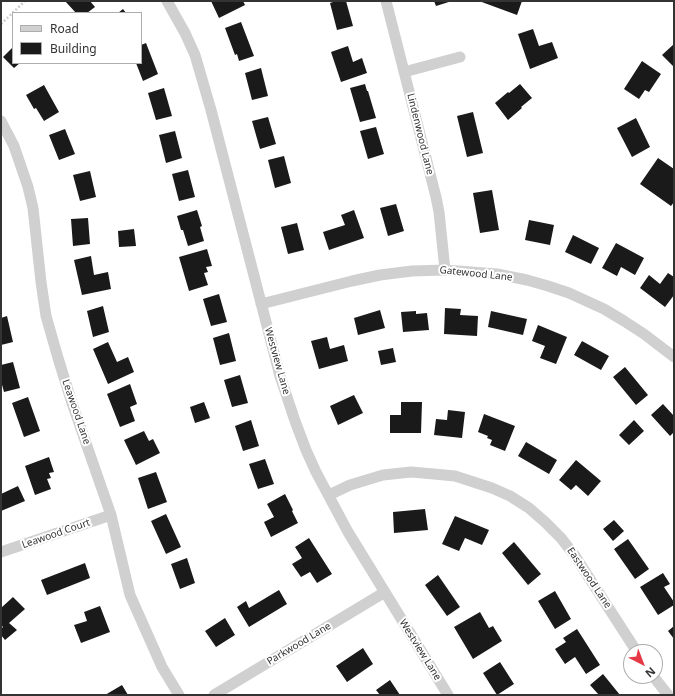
<!DOCTYPE html>
<style>
body{margin:0}
#map{position:relative;width:675px;height:696px;overflow:hidden;background:#fff;font-family:"Noto Sans",sans-serif}
canvas{display:block}
.frame{position:absolute;inset:0;border:2px solid #333;pointer-events:none}
.legend{position:absolute;left:12px;top:12px;width:130px;height:52px;box-sizing:border-box;background:#fff;border:1px solid #adadad;margin:0;padding:5px 7px;list-style:none;font-size:12px;color:#333}
.legend li{display:flex;align-items:center;gap:8px;height:20px}
.legend b{width:20px;border:1px solid #adadad}
.north{position:absolute;left:623px;top:644px;width:40px;height:40px;box-sizing:border-box;background:#fff;border:1px solid #adadad;border-radius:50%;rotate:138deg;font-size:11px;font-weight:700;line-height:16px;text-align:center;color:#333}
.north::after{content:'';display:block;margin:auto;width:14px;height:18px;background:#e63946;clip-path:polygon(50% 0,100% 100%,50% 72%,0 100%)}
</style>
<div id="map">
<canvas width="675" height="696"></canvas>
<div class="frame"></div>
<ul class="legend">
<li><b style="height:5px;background:#d0d0d0"></b>Road</li>
<li><b style="height:11px;background:#1a1a1a"></b>Building</li>
</ul>
<div class="north">N</div>
</div>
<script>
const ctx = document.querySelector('canvas').getContext('2d');
ctx.lineJoin = 'round';
function fill(path, color) { ctx.fillStyle = color; ctx.fill(path, 'evenodd'); }
const toPath = rows => new Path2D(rows.map(r => 'M' + r).join(''));
function stroke(path, color, width, dash) { ctx.strokeStyle = color; ctx.lineWidth = width; ctx.lineCap = dash ? 'butt' : 'round'; ctx.setLineDash(dash || []); ctx.stroke(path); }
function label(font, color, halo, rows, align = 'center') {
  ctx.font = font + ' "Noto Sans",sans-serif'; ctx.lineWidth = 4; ctx.setLineDash([]); ctx.textBaseline = 'middle'; ctx.strokeStyle = halo; ctx.fillStyle = color; for (const [text, x, y, turn = 0] of rows) {
    ctx.save(); ctx.translate(x, y); ctx.rotate((+turn || 0) * Math.PI / 180); ctx.textAlign = isNaN(turn) ? turn : align; if (halo) ctx.strokeText(text, 0, 0); ctx.fillText(text, 0, 0); ctx.restore();
  }
}
fill(toPath([
 [65,1,90,1,95,7,87,13,76,13],
 [211,1,243,1,245,5,219,18],
 [336,1,346,1,353,26,337,30,330,3],
 [434,1,452,1,436,6],
 [479,1,522,1,517,15],
 [123,9,126,13,118,13],
 [241,22,254,56,239,61,237,54,235,55,225,28],
 [533,29,539,46,552,42,558,58,530,69,518,34],
 [146,43,158,74,143,81,136,63,141,63,141,45],
 [674,44,674,67,662,55],
 [348,46,353,62,362,58,367,73,341,82,331,52],
 [13,47,13,63,20,63,14,68,3,57],
 [642,61,661,74,649,92,645,90,639,99,624,89],
 [261,68,268,96,252,100,245,73],
 [365,84,367,91,368,91,376,118,360,122,350,88],
 [520,84,532,98,521,107,522,108,508,120,495,103,508,92,509,93],
 [44,85,59,112,44,121,36,108,34,109,26,95],
 [164,88,172,116,156,120,148,93],
 [473,112,483,153,467,157,457,116],
 [268,117,276,144,260,149,252,121],
 [636,118,650,147,632,157,617,128],
 [376,127,384,154,368,159,360,131],
 [65,129,75,154,59,160,49,135],
 [175,131,182,158,166,163,159,135],
 [284,156,291,183,275,188,268,160],
 [658,158,674,169,674,202,671,206,640,184],
 [188,170,195,197,179,201,172,174],
 [90,171,96,197,80,201,73,175],
 [492,190,499,230,480,233,473,193],
 [396,204,404,231,388,236,380,208],
 [197,210,202,226,200,227,204,241,188,246,183,230,181,230,177,216],
 [354,210,364,238,329,250,323,232,345,225,341,215],
 [88,218,90,244,73,246,71,219],
 [529,220,554,225,550,245,525,240],
 [297,223,304,250,288,254,281,227],
 [134,229,136,246,119,247,118,231],
 [573,235,599,248,591,264,565,252],
 [616,243,644,258,635,275,621,267,617,276,602,268],
 [207,249,212,266,206,267,208,272,204,273,208,285,189,291,179,257],
 [91,256,94,275,108,272,111,289,82,295,74,260],
 [668,273,674,277,674,295,665,307,640,288,649,275,660,284],
 [219,294,227,322,211,326,203,299],
 [103,306,109,332,93,337,87,311],
 [445,308,461,309,460,315,478,316,477,336,444,334],
 [380,310,385,328,358,335,354,318],
 [416,311,416,314,427,313,429,330,403,332,401,312],
 [491,311,527,319,523,335,488,327],
 [7,316,13,342,1,345,1,318],
 [538,325,567,337,556,364,540,358,545,346,532,341],
 [229,333,236,361,220,365,213,338],
 [327,337,330,349,344,345,348,361,319,369,311,341],
 [582,341,609,356,601,370,574,355],
 [108,342,117,362,128,357,134,372,108,384,93,349],
 [393,348,396,362,381,365,378,351],
 [13,362,20,388,4,392,1,381,1,365],
 [625,367,648,395,636,405,613,377],
 [240,375,248,403,232,407,224,380],
 [130,384,137,404,130,407,135,421,120,427,107,394],
 [354,395,363,413,338,425,330,406],
 [28,397,40,431,24,437,12,403],
 [204,402,210,418,195,423,190,407],
 [401,402,422,402,421,433,390,433,390,415,401,415],
 [663,404,674,416,674,432,670,436,651,415],
 [448,410,465,412,462,438,434,435,436,419,447,420],
 [484,414,515,426,505,451,490,445,492,440,487,438,488,436,478,432],
 [251,420,259,446,243,451,235,426],
 [634,420,644,431,629,445,619,435],
 [144,431,149,441,153,439,160,453,136,465,124,440],
 [526,442,557,460,549,474,518,456],
 [49,457,54,472,49,473,51,478,47,479,51,489,35,495,25,466],
 [265,459,274,484,258,489,249,464],
 [576,460,601,481,588,496,576,485,571,490,559,480],
 [156,472,167,502,148,509,138,478],
 [18,486,25,501,1,511,1,494],
 [285,494,293,510,292,511,298,523,271,537,264,522,274,517,267,504],
 [425,509,428,530,394,533,393,512],
 [166,514,181,547,166,554,151,521],
 [455,516,489,530,482,545,465,538,459,551,442,544],
 [614,520,624,531,613,541,603,529],
 [309,538,332,574,317,583,310,572,301,577,292,564,302,558,295,547],
 [628,539,649,569,635,579,614,549],
 [514,542,541,574,528,585,502,553],
 [187,558,195,583,180,589,171,564],
 [85,563,90,578,47,595,41,580],
 [663,573,670,584,664,587,674,602,674,605,658,615,640,587],
 [438,575,460,607,447,616,425,585],
 [279,590,287,604,249,627,237,607,246,601,249,608],
 [555,591,571,619,555,629,538,601],
 [13,597,25,609,9,623,17,630,5,640,1,635,1,629,3,627,1,625,1,608],
 [100,606,110,632,81,643,74,625,87,621,84,612],
 [480,612,489,628,493,626,502,641,473,659,454,627],
 [225,618,235,635,216,647,205,631],
 [674,626,674,639,668,631],
 [577,629,600,665,586,674,575,657,565,664,555,649,566,642,563,638],
 [363,648,373,664,347,682,336,666],
 [500,662,514,684,497,695,483,673],
 [603,674,620,695,599,695,590,685],
 [390,680,400,695,380,695,376,690],
 [122,685,128,695,105,695]
]), '#1a1a1a');
stroke(toPath([
 [1,24,25,1]
]), '#cdcdcd', 2.5, [2, 2]);
stroke(toPath([
 [167,1,185,33,195,55,211,110,280,376,295,421,306,450,316,472,348,532,448,695],
 [386,1,436,197,439,212,445,270],
 [404,72,460,57],
 [1,121,14,146,28,187,33,208,41,282,46,316,58,358,72,403,111,515,130,595,162,667,179,695],
 [261,304,352,281,380,275,412,271,445,270,497,274,527,280,548,286,569,293,604,309,624,321,644,334,674,357],
 [329,495,350,485,383,475,411,472,434,474,455,476,492,488,510,496,529,508,545,522,561,538,575,556,637,652],
 [1,552,111,515],
 [653,676,668,695],
 [214,695,385,592]
]), '#d0d0d0', 11);
label('10px', '#333', '#fff', [
 ["Lindenwood Lane",420,134,76],
 ["Gatewood Lane",476,274,6],
 ["Westview Lane",277,361,74],
 ["Leawood Lane",76,412,71],
 ["Leawood Court",56,534,-19],
 ["Eastwood Lane",589,578,56],
 ["Parkwood Lane",299,644,-31],
 ["Westview Lane",420,650,58]
]);
</script>
